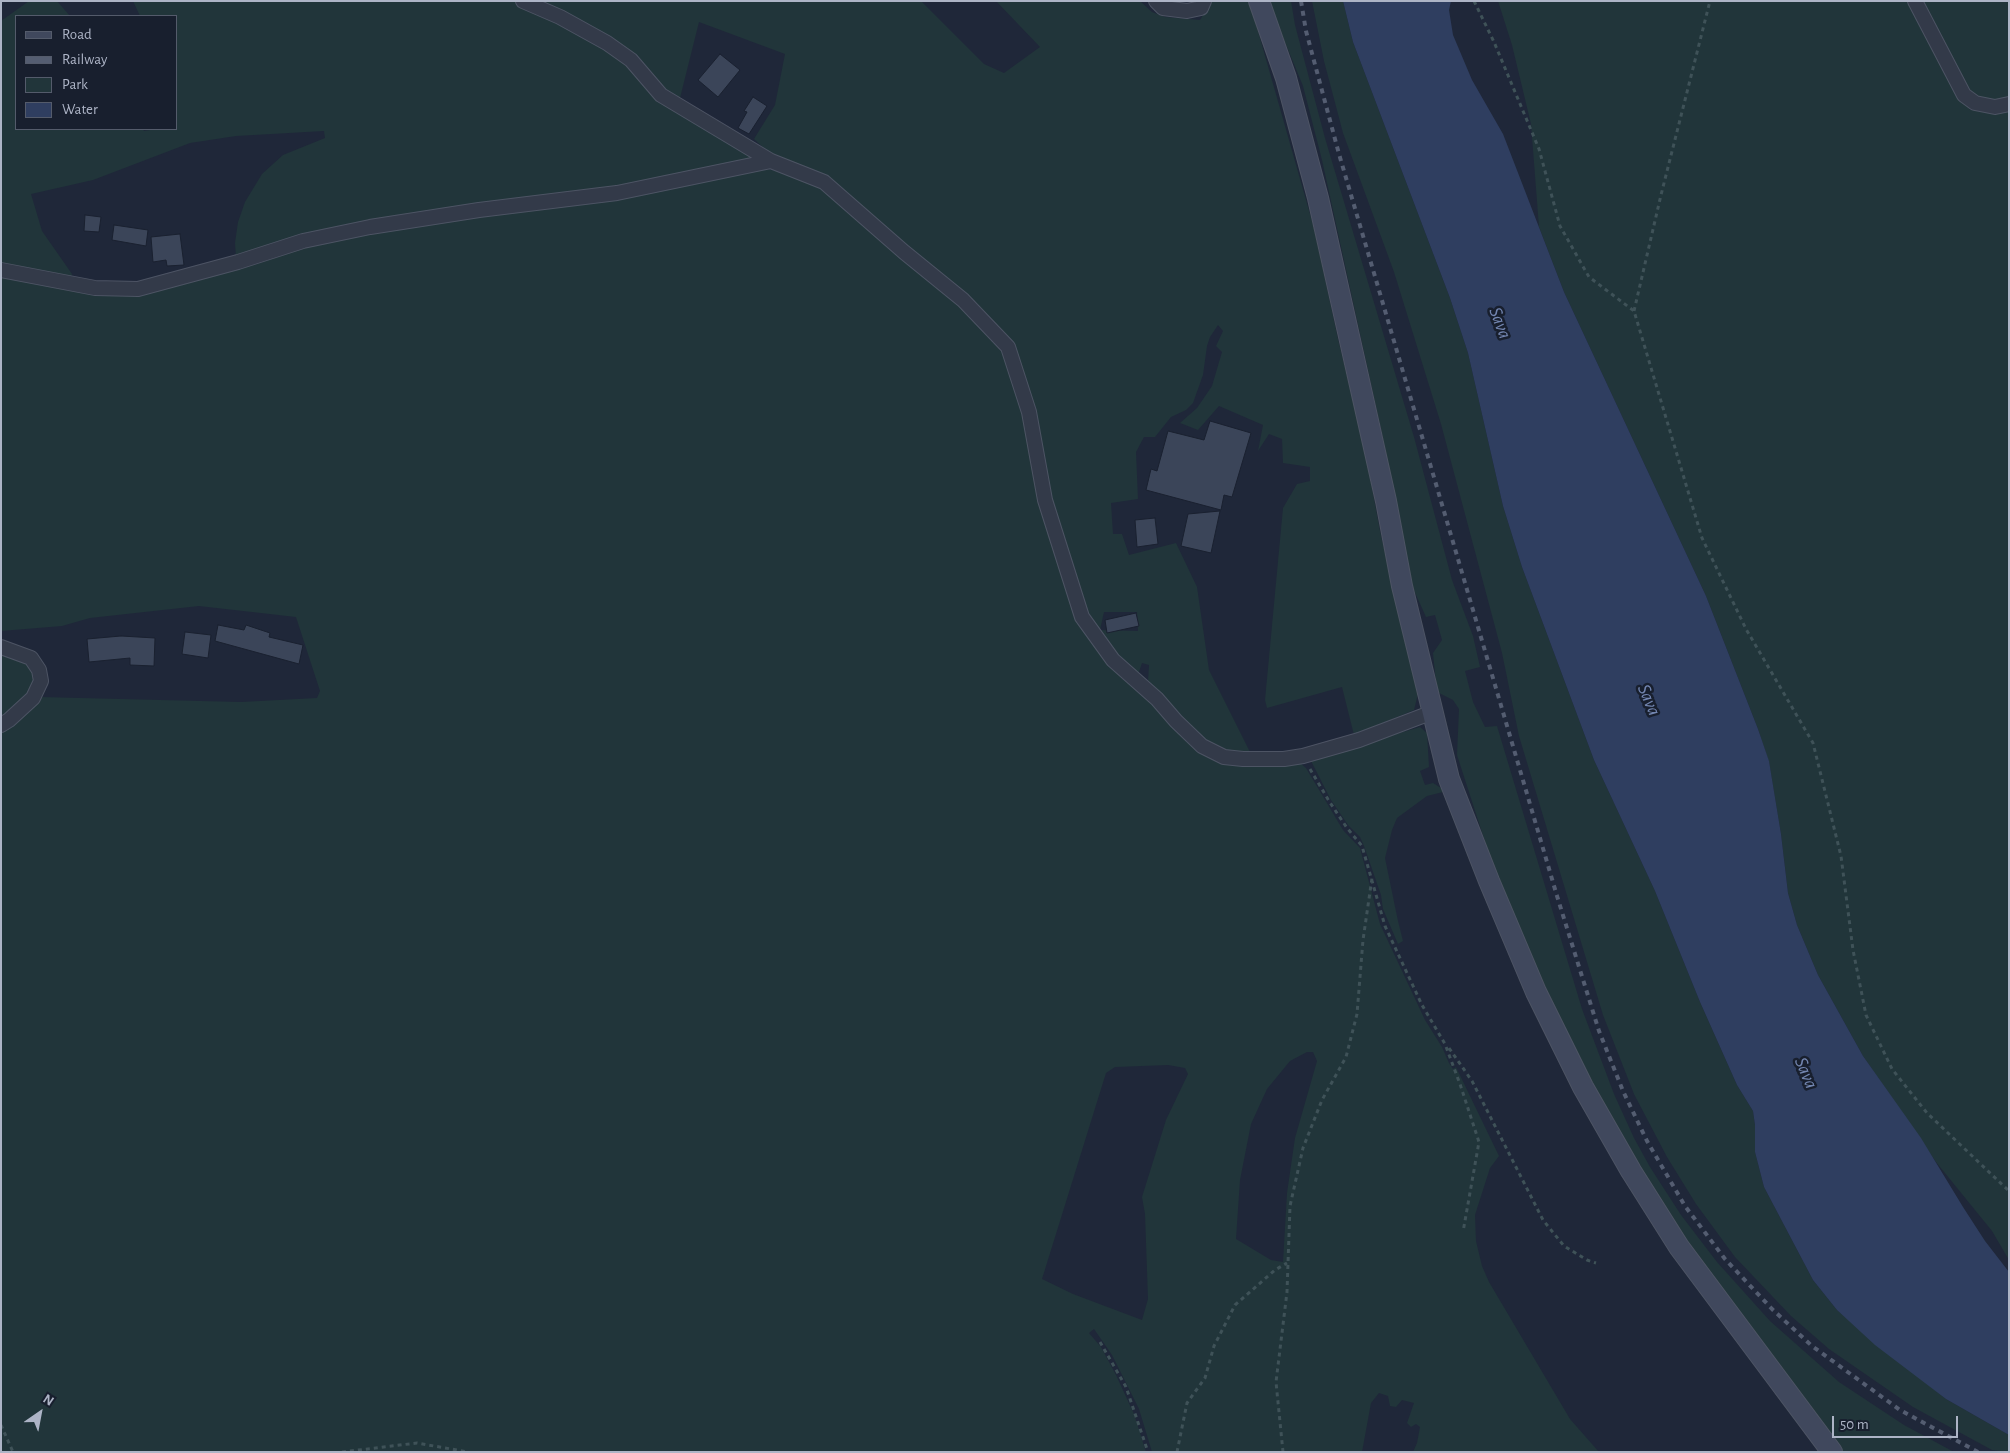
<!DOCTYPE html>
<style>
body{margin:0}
#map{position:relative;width:2010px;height:1453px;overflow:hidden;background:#1f2739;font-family:"Alegreya Sans",sans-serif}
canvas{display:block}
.frame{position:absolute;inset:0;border:2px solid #adb4c6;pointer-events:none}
.legend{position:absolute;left:15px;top:15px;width:162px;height:115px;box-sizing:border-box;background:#181f2e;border:1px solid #545b6b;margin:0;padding:6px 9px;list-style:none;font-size:15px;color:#adb4c6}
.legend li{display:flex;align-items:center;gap:10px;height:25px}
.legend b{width:25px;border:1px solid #545b6b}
.north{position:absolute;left:15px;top:1388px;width:50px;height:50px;-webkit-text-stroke:4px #181f2e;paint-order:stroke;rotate:33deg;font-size:14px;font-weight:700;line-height:20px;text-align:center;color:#adb4c6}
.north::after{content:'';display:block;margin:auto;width:18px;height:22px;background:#adb4c6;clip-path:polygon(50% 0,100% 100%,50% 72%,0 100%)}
.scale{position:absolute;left:1832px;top:1416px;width:126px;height:22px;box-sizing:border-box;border:2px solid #adb4c6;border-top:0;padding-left:6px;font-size:15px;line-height:18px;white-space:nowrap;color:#adb4c6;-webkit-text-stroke:4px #181f2e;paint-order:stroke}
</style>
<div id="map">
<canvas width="2010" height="1453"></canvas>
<div class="frame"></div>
<ul class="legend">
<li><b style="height:6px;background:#40485d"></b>Road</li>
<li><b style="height:6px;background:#545d71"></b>Railway</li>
<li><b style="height:14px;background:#21353a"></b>Park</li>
<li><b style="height:14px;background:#2f3e60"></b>Water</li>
</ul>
<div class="north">N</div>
<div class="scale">50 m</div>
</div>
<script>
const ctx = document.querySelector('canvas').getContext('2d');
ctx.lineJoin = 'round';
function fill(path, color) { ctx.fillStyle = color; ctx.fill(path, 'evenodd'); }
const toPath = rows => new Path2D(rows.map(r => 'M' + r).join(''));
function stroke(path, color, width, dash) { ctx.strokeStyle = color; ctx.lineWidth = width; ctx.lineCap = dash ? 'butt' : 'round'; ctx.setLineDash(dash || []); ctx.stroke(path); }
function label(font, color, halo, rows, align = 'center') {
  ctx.font = font + ' "Alegreya Sans",sans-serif'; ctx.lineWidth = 5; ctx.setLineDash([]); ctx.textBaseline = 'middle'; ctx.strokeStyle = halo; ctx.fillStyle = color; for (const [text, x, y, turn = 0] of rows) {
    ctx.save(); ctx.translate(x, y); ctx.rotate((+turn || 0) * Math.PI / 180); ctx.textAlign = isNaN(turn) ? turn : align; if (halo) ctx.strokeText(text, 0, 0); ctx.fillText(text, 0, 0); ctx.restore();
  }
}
fill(toPath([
 [29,1,57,1,70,16,16,16,16,129,143,129,144,131,156,129,176,129,176,16,140,16,133,1,516,1,606,48,626,65,658,99,685,112,746,149,758,163,766,169,787,173,795,165,770,154,754,139,775,105,785,54,699,22,680,98,664,91,655,78,609,39,530,1,921,1,984,64,1004,73,1040,47,996,1,1140,1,1152,12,1165,17,1200,20,1211,1,1248,1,1256,24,1314,228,1338,339,1364,445,1380,531,1418,694,1414,710,1354,735,1342,687,1267,708,1265,700,1283,508,1297,484,1310,481,1310,467,1283,463,1282,439,1269,434,1258,451,1263,425,1219,406,1198,430,1180,423,1197,408,1212,386,1222,352,1216,346,1223,331,1218,325,1210,337,1207,346,1203,375,1193,403,1186,410,1171,417,1155,437,1144,437,1136,452,1138,499,1111,503,1113,534,1122,534,1129,555,1176,543,1197,587,1209,670,1250,752,1238,753,1220,748,1202,739,1148,682,1149,665,1142,663,1139,672,1135,674,1129,671,1122,678,1148,699,1170,725,1200,753,1227,765,1257,764,1266,766,1299,762,1306,768,1343,830,1360,848,1380,924,1425,1020,1442,1047,1449,1063,1453,1069,1456,1067,1499,1156,1490,1168,1475,1215,1476,1241,1482,1266,1489,1282,1570,1419,1599,1452,1413,1452,1417,1443,1420,1427,1416,1424,1411,1427,1407,1423,1414,1403,1402,1400,1396,1407,1390,1406,1388,1396,1379,1393,1371,1403,1362,1452,1152,1452,1139,1409,1112,1355,1094,1329,1089,1333,1101,1347,1116,1375,1134,1414,1146,1452,1,1452,1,733,22,717,40,697,241,702,317,698,320,691,296,617,199,606,90,618,62,626,1,631,1,276,92,292,130,296,243,266,257,264,310,245,335,240,329,229,272,245,236,258,235,243,238,222,245,202,262,174,283,155,325,138,324,131,236,136,190,143,93,180,31,194,42,231,72,274,71,279,1,265,1,21],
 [1104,612,1137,612,1138,631,1100,630],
 [1307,1052,1313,1052,1317,1061,1295,1138,1287,1193,1283,1262,1271,1260,1236,1239,1240,1180,1251,1124,1267,1089,1290,1061],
 [1168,1065,1185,1068,1188,1074,1166,1120,1142,1197,1145,1214,1148,1299,1142,1320,1073,1294,1042,1279,1106,1073,1115,1067],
 [1268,1,1291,1,1295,25,1325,138,1414,437,1452,580,1473,636,1480,667,1465,671,1473,702,1485,727,1497,726,1582,1009,1614,1094,1634,1138,1650,1167,1681,1215,1717,1262,1770,1321,1839,1382,1904,1425,1954,1452,1843,1452,1684,1239,1607,1114,1569,1037,1535,965,1489,854,1457,755,1459,709,1453,700,1437,692,1433,653,1442,640,1435,615,1426,617,1412,586,1382,434,1322,160,1303,86],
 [1312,1,1343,1,1353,42,1450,298,1468,353,1503,506,1522,567,1594,760,1655,891,1700,1002,1737,1085,1753,1111,1755,1125,1755,1152,1764,1187,1813,1280,1837,1310,1946,1399,2009,1435,2009,1452,1992,1450,1913,1407,1829,1349,1791,1316,1735,1257,1696,1204,1667,1157,1634,1094,1603,1015,1519,736,1502,653,1441,424,1394,272,1343,133,1324,61],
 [1498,1,2009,1,2009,98,1998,101,1966,102,1970,110,2009,109,2009,1260,1992,1231,1936,1162,1863,1056,1818,975,1797,925,1788,893,1781,834,1769,762,1758,729,1706,596,1564,292,1539,227,1531,124,1512,45],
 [1,651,28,664,34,674,33,686,26,698,1,718],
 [1420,727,1427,733,1429,767,1420,771,1425,785,1433,783,1441,788,1443,792,1427,796,1397,818,1392,830,1385,858,1398,921,1403,941,1398,944,1383,909,1381,895,1364,846,1360,837,1348,825,1331,800,1310,759]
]), '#21353a');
fill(toPath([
 [1343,1,1451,1,1449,10,1453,35,1472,80,1503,134,1564,292,1706,596,1758,729,1769,761,1781,834,1788,893,1797,925,1818,975,1863,1056,1921,1138,1963,1207,1985,1241,2009,1272,2009,1435,1946,1399,1875,1345,1837,1310,1813,1280,1764,1187,1755,1152,1755,1125,1753,1111,1737,1085,1700,1002,1655,891,1594,760,1522,567,1503,506,1468,353,1450,298,1353,42]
]), '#2f3e60');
const building = toPath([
 [720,54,740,70,718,97,698,80,720,54],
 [753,97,767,106,749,134,738,128,747,112,744,111,753,97],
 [85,215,101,217,99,232,84,231,85,215],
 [114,225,148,230,146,246,112,240,114,225],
 [180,234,184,265,167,266,166,260,153,262,151,237,180,234],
 [1210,421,1251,433,1232,497,1224,495,1221,510,1146,490,1151,469,1157,471,1168,431,1204,440,1210,421],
 [1220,511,1211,553,1181,546,1188,514,1220,511],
 [1155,518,1158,544,1137,547,1135,520,1155,518],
 [1136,613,1139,626,1107,633,1105,620,1136,613],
 [218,625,244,630,246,625,270,633,269,637,303,645,299,664,215,641,218,625],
 [185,632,211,635,208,658,182,654,185,632],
 [121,636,155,638,154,666,130,665,130,658,89,662,87,639,121,636]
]);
fill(building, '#3b4559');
stroke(building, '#1a2130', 1);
const street = toPath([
 [523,1,560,17,607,43,631,60,661,95,771,161,824,182,904,252,963,300,1008,347,1029,412,1045,500,1082,617,1113,660,1157,699,1176,721,1202,746,1224,757,1243,759,1284,759,1303,756,1359,740,1433,712],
 [1156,1,1163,8,1187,11,1201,8,1204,1],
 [1915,1,1964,95,1975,103,1995,107,2009,104],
 [1,270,95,288,138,289,238,262,303,241,370,227,479,210,617,193,771,161],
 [1,647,31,658,39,670,41,681,33,698,9,720,1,725]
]);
const secondary = toPath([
 [1259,1,1286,78,1318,198,1386,501,1402,586,1449,779,1489,881,1536,992,1583,1087,1631,1171,1679,1247,1832,1452]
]);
stroke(street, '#4d5464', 16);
stroke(secondary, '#4d5464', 22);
stroke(toPath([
 [1474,1,1494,42,1539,149,1560,226,1589,277,1634,311,1702,538,1746,629,1813,743,1841,856,1853,950,1866,1015,1892,1069,1927,1113,2009,1191],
 [1634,311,1661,195,1710,1],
 [1310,769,1329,801,1347,828,1362,846,1385,926,1422,1005,1445,1044,1460,1084,1479,1142,1463,1232],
 [1449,1048,1472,1081,1543,1220,1564,1246,1587,1260,1596,1263],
 [1100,1342,1126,1387,1148,1452],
 [1,1425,13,1452],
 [342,1452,417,1443,468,1452],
 [1177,1452,1187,1403,1205,1378,1214,1346,1235,1305,1275,1270,1287,1263],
 [1283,1452,1276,1382,1287,1292,1290,1206,1303,1148,1322,1100,1346,1057,1357,1014,1363,940,1372,878]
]), '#3f5258', 3, [4, 4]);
stroke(street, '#333a49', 14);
stroke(secondary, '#40485d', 20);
stroke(toPath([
 [1301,1,1306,31,1339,154,1557,896,1599,1031,1623,1091,1647,1141,1685,1206,1725,1259,1772,1309,1812,1346,1900,1410,1978,1452]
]), '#545d71', 4, [5, 5]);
label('italic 19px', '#7386b1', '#181f2e', [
 ["Sava",1500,323,69],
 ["Sava",1649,700,67],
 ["Sava",1806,1073,67]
]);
</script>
